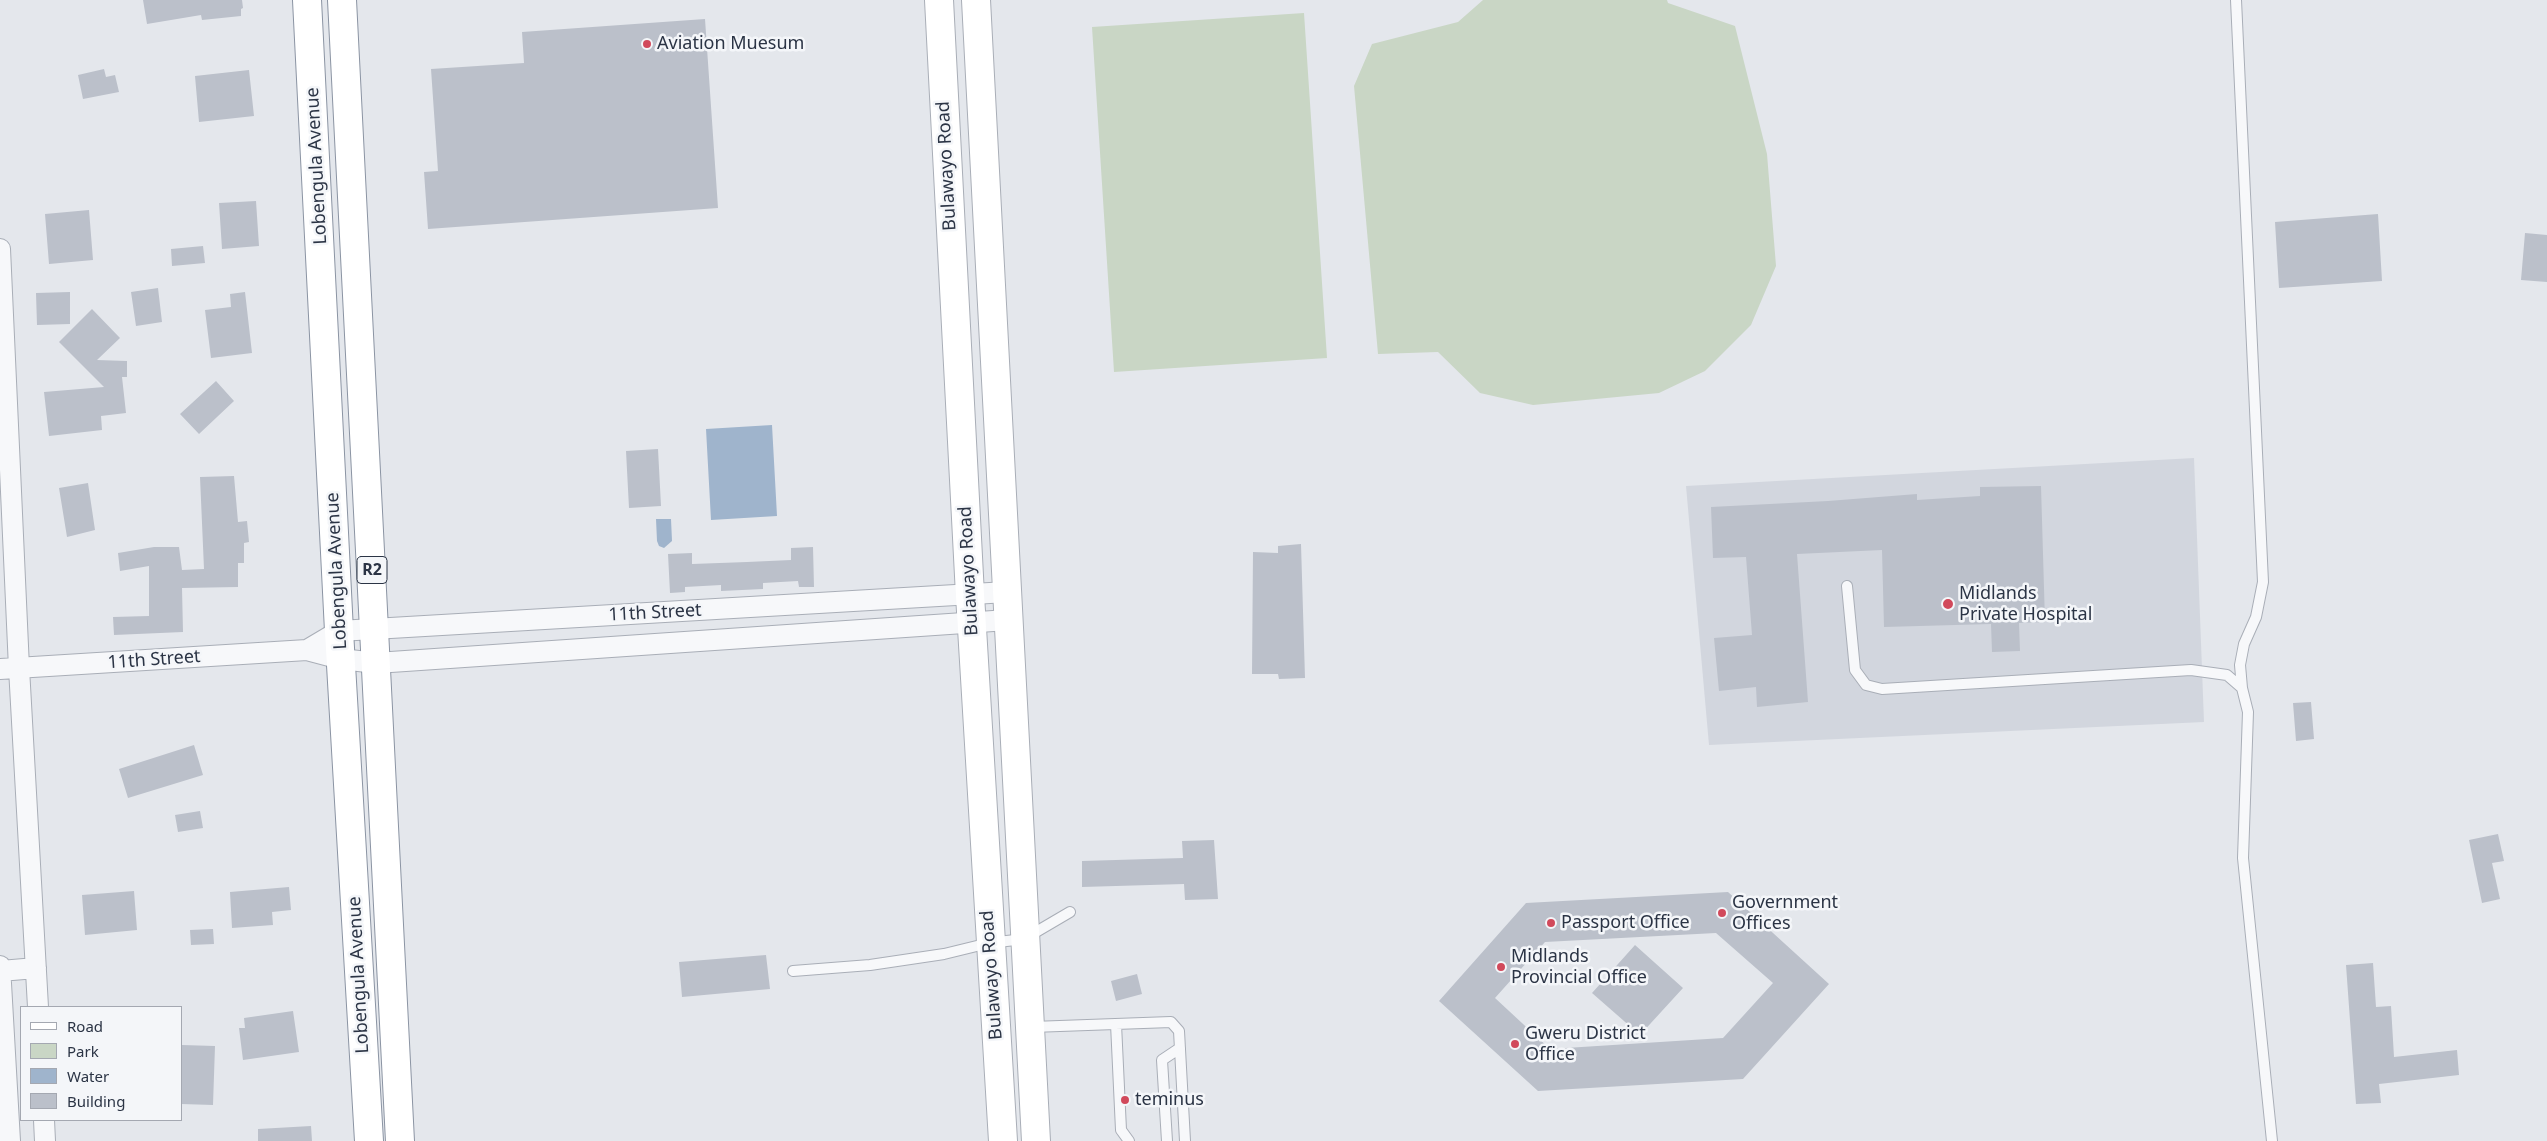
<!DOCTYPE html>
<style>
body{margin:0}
#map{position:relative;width:2547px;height:1141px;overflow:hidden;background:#e4e7ec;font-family:"Noto Sans",sans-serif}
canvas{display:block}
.legend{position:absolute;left:20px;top:1006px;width:162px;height:115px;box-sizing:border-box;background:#f4f6f9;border:1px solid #a4a8b1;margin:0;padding:6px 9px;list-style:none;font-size:15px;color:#2b3445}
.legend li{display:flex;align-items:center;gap:10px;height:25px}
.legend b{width:25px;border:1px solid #a4a8b1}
</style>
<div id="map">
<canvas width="2547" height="1141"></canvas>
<ul class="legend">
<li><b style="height:6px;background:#fff"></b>Road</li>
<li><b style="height:14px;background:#c9d6c5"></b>Park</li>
<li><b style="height:14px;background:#9fb4cc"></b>Water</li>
<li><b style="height:14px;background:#bbc0ca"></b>Building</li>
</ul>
</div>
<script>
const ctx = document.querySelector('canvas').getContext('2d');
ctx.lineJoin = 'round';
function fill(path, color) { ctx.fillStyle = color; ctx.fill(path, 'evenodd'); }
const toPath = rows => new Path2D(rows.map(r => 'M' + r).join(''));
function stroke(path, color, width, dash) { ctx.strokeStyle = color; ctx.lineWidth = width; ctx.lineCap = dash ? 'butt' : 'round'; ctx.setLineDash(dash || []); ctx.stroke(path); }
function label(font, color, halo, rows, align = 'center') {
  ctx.font = font + ' "Noto Sans",sans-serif'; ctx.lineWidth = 5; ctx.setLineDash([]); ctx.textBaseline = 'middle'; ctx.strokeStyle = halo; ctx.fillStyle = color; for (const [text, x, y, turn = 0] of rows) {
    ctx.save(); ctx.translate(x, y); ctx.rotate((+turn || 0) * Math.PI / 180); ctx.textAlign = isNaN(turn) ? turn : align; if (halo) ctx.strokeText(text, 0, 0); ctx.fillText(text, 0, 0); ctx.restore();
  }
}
fill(toPath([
 [2194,458,2204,722,1709,745,1686,486]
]), '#d2d6de');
fill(toPath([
 [1483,0,1667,0,1668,3,1735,26,1767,154,1776,266,1751,325,1705,371,1659,393,1533,405,1480,393,1438,352,1378,354,1354,86,1372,44,1458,22],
 [1304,13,1327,358,1114,372,1092,27]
]), '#c9d6c5');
fill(toPath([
 [772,425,777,516,711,520,706,429],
 [656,519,671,519,672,541,664,548,659,546,657,541]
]), '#9fb4cc');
fill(toPath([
 [143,0,242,0,243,8,241,9,241,16,202,20,201,15,147,24],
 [705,19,718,208,428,229,424,172,438,171,431,69,524,63,522,32],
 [104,69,106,77,115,75,119,92,83,99,78,75],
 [249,70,254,116,199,122,195,76],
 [256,201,259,246,222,249,219,203],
 [89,210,93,260,49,264,45,214],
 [2378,214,2382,281,2279,288,2275,222],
 [2525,233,2547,235,2547,282,2521,280],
 [203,246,205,263,172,266,171,249],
 [158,288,162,322,136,326,131,292],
 [70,292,70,324,37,325,36,293],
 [245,292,252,353,211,358,205,310,231,307,230,294],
 [92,309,120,338,97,360,127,361,127,377,122,377,126,413,101,416,102,430,49,436,44,392,104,387,59,342],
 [216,381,234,401,199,434,180,414],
 [658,449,661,506,629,508,626,451],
 [234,476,238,522,247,521,249,542,244,543,244,563,238,563,238,587,182,588,183,632,114,635,113,617,149,616,149,566,120,571,118,553,154,547,179,547,182,570,204,569,200,477],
 [88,483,95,530,67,537,59,488],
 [2041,486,2045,622,2019,623,2020,651,1992,652,1991,624,1884,627,1882,550,1797,554,1808,702,1757,707,1756,687,1719,691,1714,638,1752,635,1746,557,1713,558,1711,507,1828,501,1917,494,1917,500,1980,496,1980,487],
 [1301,544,1305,678,1279,679,1278,674,1252,674,1253,552,1278,553,1278,546],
 [813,547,814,587,799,587,798,581,763,583,763,589,721,591,721,585,685,587,685,592,670,593,668,554,692,553,692,564,747,562,791,560,791,548],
 [2311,702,2314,739,2296,741,2293,703],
 [194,745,203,775,128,798,119,769],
 [200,811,203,828,178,832,175,815],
 [2498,834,2504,861,2492,863,2500,899,2482,903,2469,840],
 [1214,840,1218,899,1185,900,1184,884,1082,887,1082,861,1183,858,1182,841],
 [289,887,291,910,272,912,273,925,232,928,230,892],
 [134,891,137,930,85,935,82,895],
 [1728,892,1829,984,1743,1079,1538,1091,1439,1001,1526,903],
 [1716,933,1773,983,1723,1038,1550,1049,1495,998,1545,942],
 [213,929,214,944,191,945,190,930],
 [1635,945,1683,988,1640,1035,1592,993],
 [766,955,770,989,682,997,679,962],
 [2373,963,2376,1007,2391,1006,2394,1057,2457,1050,2459,1075,2379,1084,2381,1103,2356,1104,2346,965],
 [1137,974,1142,994,1116,1001,1111,981],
 [293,1011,299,1052,243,1060,239,1028,245,1028,244,1018],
 [182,1045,215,1046,213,1105,181,1104],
 [311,1126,312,1141,258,1141,258,1129]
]), '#bbc0ca');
const lane = toPath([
 [2236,0,2263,582,2256,617,2244,644,2240,665,2242,688],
 [1847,586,1855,670,1866,685,1882,689,2191,670,2227,675,2242,688,2248,712,2243,858,2272,1141],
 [793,971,870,965,944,954,989,943,1024,939,1070,912],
 [1116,1024,1121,1130,1129,1141],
 [1032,1027,1171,1022,1179,1031,1185,1141],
 [1167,1141,1162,1060,1180,1048]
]);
const street = toPath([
 [0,249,19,668,38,1007],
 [307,650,339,631,1007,592],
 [0,669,307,650,341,659,376,663,1008,620],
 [0,966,10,1141],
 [0,971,36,968],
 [44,1120,45,1141]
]);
const secondary = toPath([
 [939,0,970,595,1003,1141],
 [976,0,1036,1141]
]);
const highway = toPath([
 [307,0,339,631,369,1141],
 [342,0,400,1141]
]);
stroke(lane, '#a9aeb7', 12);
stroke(street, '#a9aeb7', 22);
stroke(secondary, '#a9aeb7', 30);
stroke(highway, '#8b94a3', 30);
stroke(lane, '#f7f8fa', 10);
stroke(street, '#f7f8fa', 20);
stroke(secondary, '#fff', 28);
stroke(highway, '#fff', 28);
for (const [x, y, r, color] of [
 [647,44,5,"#d1495b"],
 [1948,604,6,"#d1495b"],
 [1722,913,5,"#d1495b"],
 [1551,923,5,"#d1495b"],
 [1501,967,5,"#d1495b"],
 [1515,1044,5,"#d1495b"],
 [1125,1100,5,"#d1495b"]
]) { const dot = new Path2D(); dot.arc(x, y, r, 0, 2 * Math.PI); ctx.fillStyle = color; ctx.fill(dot); stroke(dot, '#f4f6f9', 2); }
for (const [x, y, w] of [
 [372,570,30]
]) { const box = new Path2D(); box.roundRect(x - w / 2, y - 13.5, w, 27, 4); ctx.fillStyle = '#f4f6f9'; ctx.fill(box); stroke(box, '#2b3445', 1); }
label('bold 16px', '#2b3445', null, [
 ["R2",372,570]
]);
label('18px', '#2b3445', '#f4f6f9', [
 ["Aviation Muesum",657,44],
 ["Midlands",1959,594],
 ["Private Hospital",1959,615],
 ["Government",1732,903],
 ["Offices",1732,924],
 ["Passport Office",1561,923],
 ["Midlands",1511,957],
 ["Provincial Office",1511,978],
 ["Gweru District",1525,1034],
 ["Office",1525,1055],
 ["teminus",1135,1100]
], 'left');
label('18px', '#2b3445', '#f4f6f9', [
 ["Lobengula Avenue",317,166,-93],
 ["Bulawayo Road",947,166,-93],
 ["Lobengula Avenue",337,571,-93],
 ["Bulawayo Road",969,571,-93],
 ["11th Street",655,613,-3],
 ["11th Street",154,660,-4],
 ["Lobengula Avenue",359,975,-93],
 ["Bulawayo Road",992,975,-94]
]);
</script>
